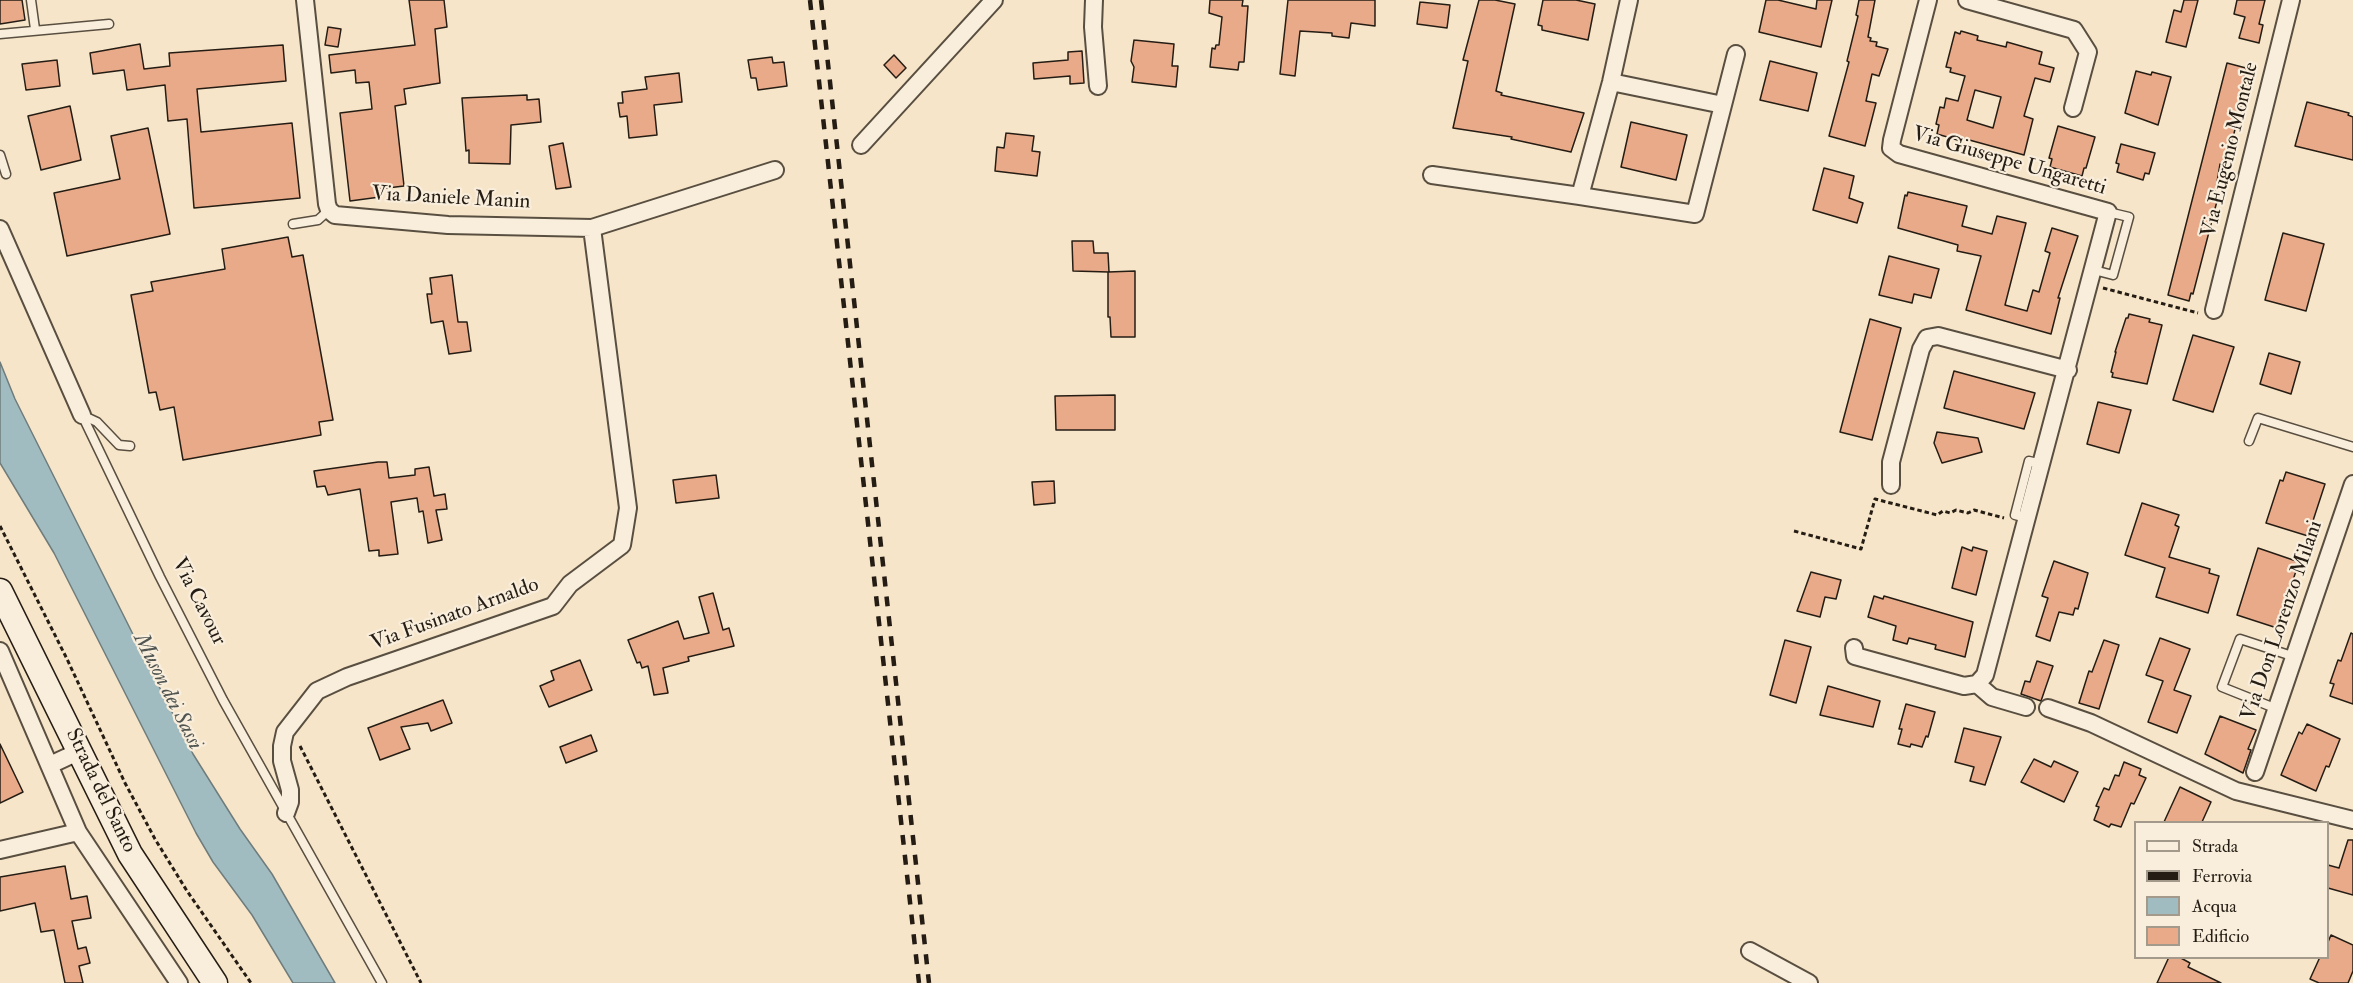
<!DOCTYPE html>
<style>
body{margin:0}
#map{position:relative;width:2353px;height:983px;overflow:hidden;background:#f6e5c9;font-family:"IM FELL Double Pica",serif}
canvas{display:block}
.legend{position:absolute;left:2134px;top:821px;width:195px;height:138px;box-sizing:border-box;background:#f9eedc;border:2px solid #a49a8c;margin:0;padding:8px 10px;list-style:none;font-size:18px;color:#251d14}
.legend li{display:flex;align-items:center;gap:12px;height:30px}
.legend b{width:30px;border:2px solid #a49a8c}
</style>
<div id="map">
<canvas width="2353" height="983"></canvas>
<ul class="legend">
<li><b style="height:8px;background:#f9eedc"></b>Strada</li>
<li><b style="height:8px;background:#251d14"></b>Ferrovia</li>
<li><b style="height:16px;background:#a1bcc1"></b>Acqua</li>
<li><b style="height:16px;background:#e9aa89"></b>Edificio</li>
</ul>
</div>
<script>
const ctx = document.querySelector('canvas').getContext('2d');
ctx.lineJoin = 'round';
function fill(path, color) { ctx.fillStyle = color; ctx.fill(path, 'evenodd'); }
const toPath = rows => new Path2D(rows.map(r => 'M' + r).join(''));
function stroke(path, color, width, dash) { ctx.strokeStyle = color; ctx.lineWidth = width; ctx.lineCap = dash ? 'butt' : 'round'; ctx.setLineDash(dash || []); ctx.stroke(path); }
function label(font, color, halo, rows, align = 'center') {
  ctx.font = font + ' "IM FELL Double Pica",serif'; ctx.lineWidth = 4.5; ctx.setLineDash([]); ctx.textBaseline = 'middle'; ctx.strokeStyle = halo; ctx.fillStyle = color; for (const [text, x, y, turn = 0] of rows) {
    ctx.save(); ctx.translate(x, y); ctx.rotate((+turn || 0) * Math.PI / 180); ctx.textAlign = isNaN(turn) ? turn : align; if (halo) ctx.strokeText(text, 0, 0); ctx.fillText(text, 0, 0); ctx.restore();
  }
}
const water = toPath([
 [0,362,15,399,193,754,240,829,272,874,335,983,293,983,252,915,213,862,196,833,54,553,0,463,0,362]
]);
fill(water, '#a1bcc1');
stroke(water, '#6f7c7c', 1.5);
const building = toPath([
 [0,0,22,0,25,20,0,24,0,0],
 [409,0,444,0,447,27,435,29,440,83,404,89,406,104,395,106,404,186,379,189,380,197,350,201,340,113,372,109,369,82,356,83,355,70,331,73,329,55,415,45,409,0],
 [1210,0,1243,0,1242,6,1248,6,1244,62,1239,62,1238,70,1210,67,1212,48,1215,49,1216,45,1219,45,1222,17,1209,13,1210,0],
 [1288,0,1375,0,1375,26,1351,23,1349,38,1332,36,1332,33,1300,31,1295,76,1280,74,1288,0],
 [1479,0,1495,0,1515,4,1496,91,1502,93,1501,95,1584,113,1571,152,1511,139,1512,137,1453,128,1468,61,1463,60,1479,0],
 [1543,0,1576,0,1595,4,1588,40,1542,30,1542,26,1538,25,1543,0],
 [1766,0,1778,0,1816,9,1817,0,1832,0,1821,47,1759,32,1766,0],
 [1859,0,1875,0,1868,37,1871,38,1870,41,1877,42,1876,46,1888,49,1879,76,1872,74,1866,101,1876,103,1865,146,1829,136,1849,62,1847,61,1858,16,1856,15,1859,0],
 [2184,0,2198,0,2186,47,2166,42,2174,10,2181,12,2184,0],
 [2237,0,2265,0,2259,24,2263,25,2259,43,2239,38,2245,17,2234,14,2237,0],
 [1420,2,1450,5,1447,28,1417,24,1420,2],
 [328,27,341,29,338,47,325,45,328,27],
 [1961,31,1978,36,1977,40,2006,47,2007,42,2042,52,2039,64,2054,68,2050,82,2035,78,2024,116,2033,119,2024,155,1962,138,1961,141,1937,134,1939,125,1936,124,1940,107,1944,108,1946,98,1958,101,1965,76,1950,72,1951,68,1946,67,1955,32,1960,34,1961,31],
 [1975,90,2001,97,1993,128,1967,120,1975,90],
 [1134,40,1174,44,1172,66,1178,66,1176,87,1132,82,1134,67,1131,61,1134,40],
 [140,44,144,69,170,66,169,53,283,45,286,81,197,89,201,132,292,123,300,198,194,208,187,119,168,121,165,85,127,90,124,70,93,74,90,53,140,44],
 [1082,51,1084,83,1070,84,1070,76,1034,79,1033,63,1068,60,1068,52,1082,51],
 [894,55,906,68,896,78,884,65,894,55],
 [772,57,773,63,784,62,787,86,758,90,756,78,751,78,748,60,772,57],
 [57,60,60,86,26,90,22,64,57,60],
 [1770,61,1817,73,1808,111,1760,100,1770,61],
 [2227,63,2246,68,2244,77,2248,78,2226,165,2220,164,2214,200,2217,201,2193,294,2191,293,2189,301,2168,295,2227,63],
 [2136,71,2151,75,2152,72,2171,77,2158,125,2125,113,2136,71],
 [679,73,682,102,654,105,657,135,629,138,627,116,620,117,618,103,623,103,622,92,647,89,645,77,679,73],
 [527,95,527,100,539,99,541,122,511,125,510,164,469,163,469,150,466,151,462,98,527,95],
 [2307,102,2349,113,2348,115,2353,117,2353,160,2295,146,2307,102],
 [70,106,81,160,41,170,28,116,70,106],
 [1631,122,1687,135,1676,180,1621,167,1631,122],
 [2058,126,2095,137,2086,168,2084,168,2082,176,2050,167,2052,159,2049,158,2058,126],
 [148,128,170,234,67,256,54,193,120,179,111,136,148,128],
 [1006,133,1034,136,1032,151,1040,152,1037,176,995,171,997,147,1004,148,1006,133],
 [563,143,571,187,556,189,549,146,563,143],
 [2121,144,2155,153,2149,174,2145,173,2143,180,2117,172,2119,164,2116,163,2121,144],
 [1824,168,1854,176,1849,198,1863,203,1857,223,1813,210,1824,168],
 [1908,192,1967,206,1962,226,1992,234,1997,216,2026,223,2005,305,2027,311,2033,290,2039,292,2050,253,2045,251,2052,228,2078,236,2058,298,2060,298,2051,334,1966,310,1981,256,1957,251,1958,245,1898,228,1905,195,1907,196,1908,192],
 [2283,233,2324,244,2306,311,2265,300,2283,233],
 [288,237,292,257,303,255,333,420,319,422,321,435,183,460,174,407,160,410,156,392,149,393,131,295,153,291,151,282,225,269,222,249,288,237],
 [1072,241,1093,241,1094,253,1108,253,1109,272,1073,271,1072,241],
 [1889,256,1939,269,1931,298,1914,294,1912,303,1879,295,1889,256],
 [1135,271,1135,337,1111,337,1110,317,1108,317,1108,272,1135,271],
 [452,275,458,322,467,322,471,351,449,354,443,321,431,323,427,294,432,294,430,278,452,275],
 [2129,314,2150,319,2149,322,2162,325,2147,384,2112,377,2113,373,2111,372,2116,352,2115,352,2126,318,2128,318,2129,314],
 [1870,319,1901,328,1872,440,1840,432,1870,319],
 [2193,335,2234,347,2213,412,2173,400,2193,335],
 [2269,353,2300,362,2291,394,2260,384,2269,353],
 [1954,371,2035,393,2024,429,1944,408,1954,371],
 [1115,395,1115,430,1056,430,1055,396,1115,395],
 [2098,402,2131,410,2119,453,2087,444,2098,402],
 [1937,432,1978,438,1982,452,1942,463,1934,443,1937,432],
 [378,462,387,462,389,478,415,475,415,469,429,467,434,496,445,494,447,509,436,510,442,540,428,543,423,511,419,512,417,498,391,502,398,554,379,556,379,550,369,551,360,489,328,495,325,486,317,487,314,471,378,462],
 [2286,472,2325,484,2308,536,2266,523,2280,480,2283,481,2286,472],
 [716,475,719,498,676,503,673,480,716,475],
 [1054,481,1055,503,1034,505,1032,482,1054,481],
 [2142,503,2179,515,2175,525,2179,527,2169,557,2210,569,2209,573,2219,576,2208,613,2156,597,2165,568,2125,555,2142,503],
 [1962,547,1972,551,1973,547,1987,551,1976,595,1952,588,1962,547],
 [2258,548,2299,562,2277,628,2237,615,2258,548],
 [2054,561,2088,573,2078,609,2075,608,2073,615,2059,612,2050,641,2036,636,2048,598,2042,596,2054,561],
 [1811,572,1841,580,1836,599,1825,597,1820,617,1797,611,1811,572],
 [713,593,723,630,729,628,734,646,688,657,689,661,663,668,668,693,654,695,648,666,642,668,640,662,637,663,628,640,678,621,684,639,709,633,699,597,713,593],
 [1874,596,1883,599,1884,596,1973,622,1965,657,1935,649,1936,645,1909,638,1907,644,1893,640,1896,626,1868,617,1874,596],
 [2351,633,2353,634,2353,704,2330,696,2334,684,2330,683,2338,660,2341,661,2351,633],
 [2160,638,2190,649,2174,690,2191,696,2177,733,2148,722,2163,681,2146,675,2160,638],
 [1785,640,1811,647,1796,703,1770,695,1785,640],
 [2104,640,2119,645,2099,709,2079,703,2089,671,2092,672,2104,640],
 [580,660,592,690,549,707,540,686,554,680,551,671,580,660],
 [2037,661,2053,666,2041,701,2021,694,2025,681,2030,682,2037,661],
 [1828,686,1880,701,1873,727,1820,715,1828,686],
 [443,700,452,723,431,731,428,723,401,727,410,749,380,760,368,728,443,700],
 [1906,704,1935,712,1928,737,1926,736,1922,747,1911,744,1910,747,1898,744,1902,729,1899,729,1906,704],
 [2220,716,2256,730,2248,749,2251,750,2243,773,2205,754,2220,716],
 [2307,724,2340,739,2329,767,2326,766,2316,791,2281,775,2299,732,2302,734,2307,724],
 [1964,728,2001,737,1985,785,1970,781,1974,767,1955,762,1964,728],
 [591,735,597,751,566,763,560,747,591,735],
 [0,744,23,792,0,803,0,744],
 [2034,759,2051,767,2054,761,2078,772,2064,802,2021,782,2034,759],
 [2124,762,2141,769,2139,775,2146,778,2134,804,2131,803,2121,827,2111,824,2109,827,2094,820,2099,807,2096,806,2104,788,2109,790,2115,775,2119,776,2124,762],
 [2180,787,2211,802,2202,822,2164,822,2180,787],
 [2348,840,2353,840,2353,895,2328,888,2328,865,2339,868,2348,840],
 [65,866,71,899,87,896,91,918,72,921,78,949,86,947,90,963,79,966,83,983,65,983,54,930,41,932,35,903,0,911,0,877,65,866],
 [2331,935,2353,945,2353,971,2348,983,2319,983,2310,979,2320,957,2328,957,2328,942,2331,935],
 [2169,957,2179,957,2190,963,2188,967,2221,983,2157,983,2169,957]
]);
fill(building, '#e9aa89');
stroke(building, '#251d14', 1.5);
const lane = toPath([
 [31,0,35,29],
 [0,34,109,24],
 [0,155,6,174],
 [293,224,318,220,329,210],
 [2094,270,2113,275,2129,217,2108,212],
 [82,415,160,577,223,700,382,983],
 [82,415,97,422,119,445,130,446],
 [2249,441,2258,418,2353,447],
 [2027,518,2015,515,2029,461,2042,464],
 [2277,709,2222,687,2240,639,2295,657]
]);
const street = toPath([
 [305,0,327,204,329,210,335,215,448,225,592,228,775,170],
 [1094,0,1093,27,1098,86],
 [1967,0,2074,30,2088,52,2073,108],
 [1611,82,1723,105,1695,214,1580,196,1611,82,1629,0],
 [1723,105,1736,54],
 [861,145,994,0],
 [1432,175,1580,196],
 [0,229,82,415],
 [2214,310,2291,0],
 [1891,485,1891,462,1921,349,1927,338,1938,336,2068,370],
 [1854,648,1855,656,1964,686,1977,684,1985,675,2108,212,1899,154,1891,148,1892,140,1928,0],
 [0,651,78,832,179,983],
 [1977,684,1992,697,2026,707],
 [2048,708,2091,723,2236,791,2353,820],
 [50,765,80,751],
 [2255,772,2353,484],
 [286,813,290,802,290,790,282,761,282,746,285,732,317,691,347,677,553,606,570,584,622,545,628,508,592,228],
 [0,850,78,832],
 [1750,951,1809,983]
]);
const secondary = toPath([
 [0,591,130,854,215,983]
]);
stroke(lane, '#594f41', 11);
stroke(street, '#594f41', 20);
stroke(secondary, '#251d14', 27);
stroke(toPath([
 [2103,288,2198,313],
 [0,526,67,659,125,783,155,839,187,891,251,983],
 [1794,531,1861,549,1875,499,1937,515,1943,511,1950,513,1956,510,1968,513,1974,510,2004,518],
 [300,746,421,983]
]), '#251d14', 3, [4.5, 3]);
stroke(lane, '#f9eedc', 8);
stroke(street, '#f9eedc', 16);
stroke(secondary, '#f9eedc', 24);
stroke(toPath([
 [810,0,919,983],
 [821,0,929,983]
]), '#251d14', 4.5, [10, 10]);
label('21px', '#251d14', '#f9eedc', [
 ["Via Eugenio Montale",2231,150,-76],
 ["Via Giuseppe Ungaretti",2009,162,16],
 ["Via Daniele Manin",451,199,3],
 ["Via Cavour",198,602,63],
 ["Via Fusinato Arnaldo",455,615,-20],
 ["Via Don Lorenzo Milani",2283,621,-71],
 ["Strada del Santo",100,791,64]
]);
label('italic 22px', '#505551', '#f9eedc', [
 ["Muson dei Sassi",167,692,63]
]);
</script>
